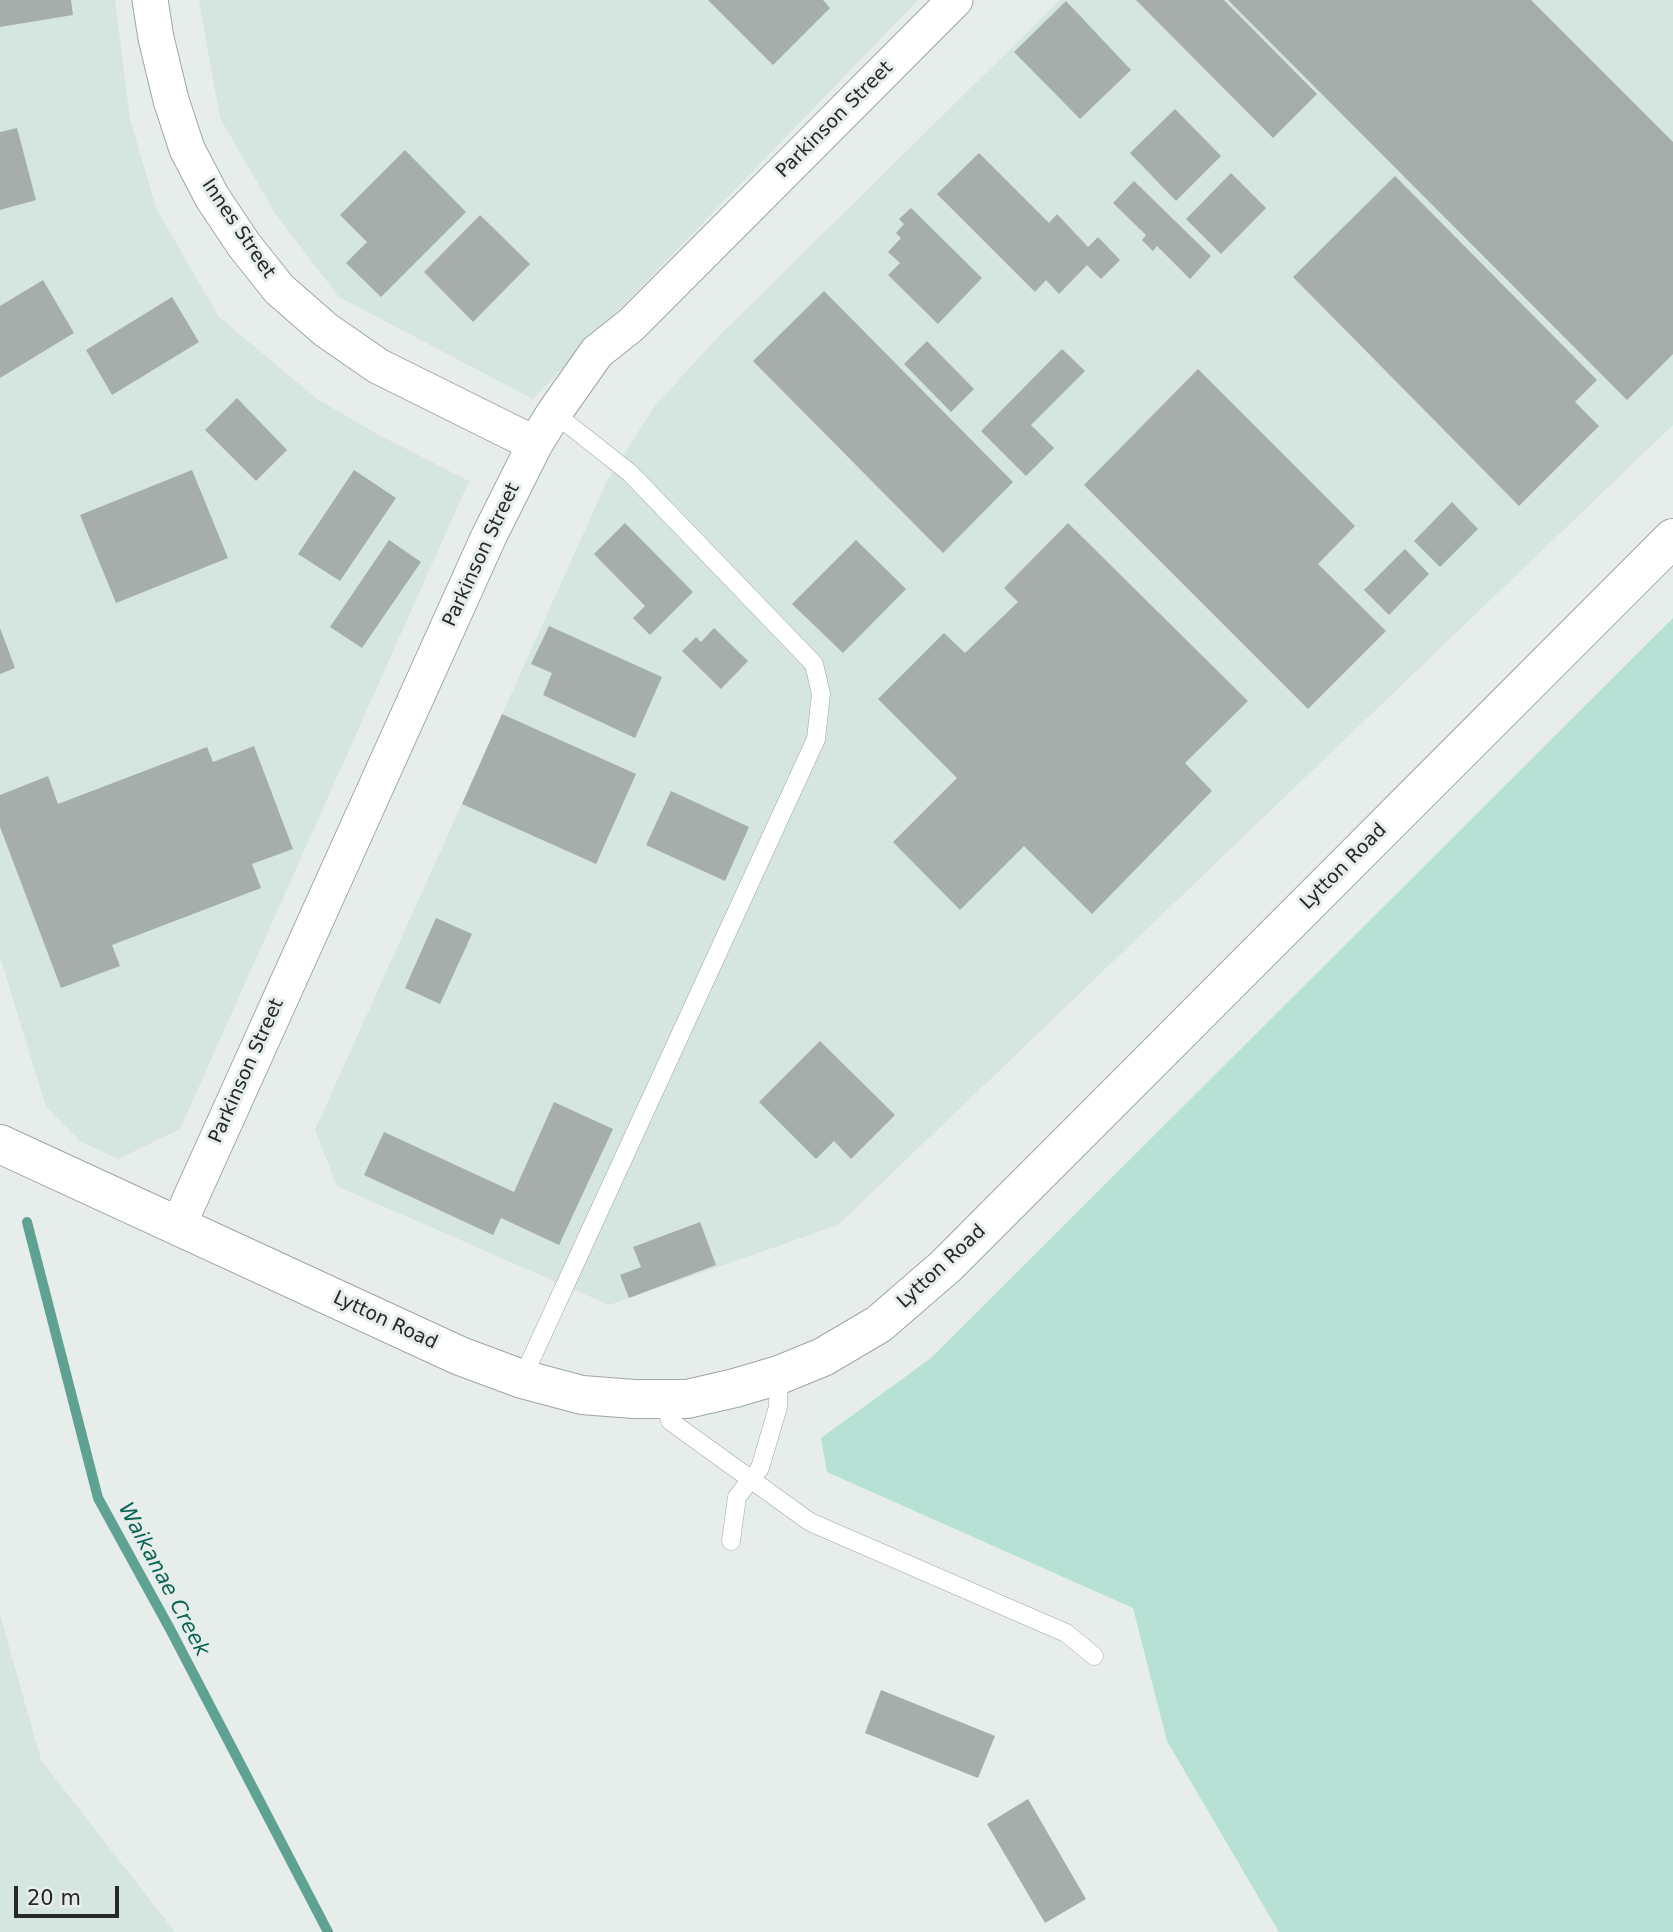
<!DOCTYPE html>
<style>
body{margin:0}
#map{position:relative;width:1673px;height:1932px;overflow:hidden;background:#e6edeb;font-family:"DejaVu Sans",sans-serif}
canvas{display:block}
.scale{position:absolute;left:14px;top:1886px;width:105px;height:32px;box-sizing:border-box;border:4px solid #252827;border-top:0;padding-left:9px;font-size:21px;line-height:24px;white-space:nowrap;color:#252827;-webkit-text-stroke:5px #e6edeb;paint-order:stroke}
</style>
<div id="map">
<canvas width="1673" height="1932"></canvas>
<div class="scale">20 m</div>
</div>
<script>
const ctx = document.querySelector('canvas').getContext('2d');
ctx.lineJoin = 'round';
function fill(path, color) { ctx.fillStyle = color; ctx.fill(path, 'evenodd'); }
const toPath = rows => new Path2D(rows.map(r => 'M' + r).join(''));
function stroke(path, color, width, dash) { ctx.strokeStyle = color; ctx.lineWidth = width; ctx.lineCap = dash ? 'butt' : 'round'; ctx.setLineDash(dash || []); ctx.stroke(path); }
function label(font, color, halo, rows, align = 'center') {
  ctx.font = font + ' "DejaVu Sans",sans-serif'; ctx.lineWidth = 6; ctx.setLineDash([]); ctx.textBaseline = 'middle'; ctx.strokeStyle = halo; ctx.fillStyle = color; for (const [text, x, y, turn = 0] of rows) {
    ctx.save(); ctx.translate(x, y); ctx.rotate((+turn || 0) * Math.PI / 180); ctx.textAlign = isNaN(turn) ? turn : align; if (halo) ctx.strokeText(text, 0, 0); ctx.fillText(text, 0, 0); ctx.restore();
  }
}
fill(toPath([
 [0,0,115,0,130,119,156,208,219,317,317,399,375,433,469,481,180,1129,118,1159,80,1141,46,1107,0,957],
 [199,0,918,0,533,399,339,297,275,213,220,118],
 [1060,0,1673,0,1673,425,838,1225,609,1305,337,1186,315,1130,608,479,654,407,718,337],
 [0,1615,41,1760,175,1932,0,1932]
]), '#d5e5e0');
fill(toPath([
 [1673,618,1673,1932,1279,1932,1167,1741,1133,1608,827,1472,821,1438,931,1358]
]), '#b7e1d5');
stroke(toPath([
 [27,1222,98,1498,170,1629,328,1932]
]), '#60a291', 10);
fill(toPath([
 [0,0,71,0,73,15,0,27],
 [708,0,823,0,830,8,773,65],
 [1136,0,1224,0,1317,94,1273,138],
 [1228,0,1531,0,1673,142,1673,354,1627,400],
 [1066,1,1131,70,1080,119,1014,52],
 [1175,109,1221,156,1176,201,1130,153],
 [17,128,36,200,0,210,0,132],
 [405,150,466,212,381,297,346,263,367,242,340,215],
 [979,153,1049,223,1057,214,1088,247,1098,237,1120,260,1101,279,1087,265,1059,294,1046,280,1035,292,937,194],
 [1231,173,1266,208,1221,254,1186,219],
 [1395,176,1597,380,1575,402,1599,426,1519,506,1293,277],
 [1134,181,1211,256,1190,279,1157,246,1153,251,1142,240,1146,235,1113,203],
 [911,208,982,278,938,324,888,275,900,263,888,252,901,238,896,233,904,224,899,219],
 [480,215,530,264,473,322,424,272],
 [43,280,74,333,0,378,0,306],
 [824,291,1013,482,943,553,753,361],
 [172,297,199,342,112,395,86,350],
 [927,341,974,389,951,412,904,364],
 [1062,349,1085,371,1031,425,1054,448,1026,476,981,431],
 [1198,369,1355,526,1318,564,1386,631,1308,709,1084,485],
 [237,398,287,450,256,481,205,430],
 [192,470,228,558,116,603,80,515],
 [354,470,396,498,340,581,298,554],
 [1452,502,1478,529,1440,567,1414,541],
 [625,523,693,592,650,635,633,618,645,606,594,554],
 [1068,523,1248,701,1185,763,1212,791,1092,914,1024,846,960,910,893,842,957,778,878,699,944,633,965,653,1018,602,1004,588],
 [389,540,421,562,362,648,330,627],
 [856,540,906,589,843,653,792,604],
 [1405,549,1429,574,1389,615,1364,590],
 [549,626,662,677,635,738,543,695,552,673,531,664],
 [0,628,15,668,0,674],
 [714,628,748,661,721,689,682,651,696,637,701,642],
 [502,714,636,774,596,864,462,804],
 [254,746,293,849,252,864,261,888,112,945,120,966,61,988,0,827,0,795,48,776,58,804,207,747,213,762],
 [671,791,749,827,725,881,646,845],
 [436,918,472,934,440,1004,405,988],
 [820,1041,895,1115,851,1159,834,1141,816,1159,759,1102],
 [554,1102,613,1129,559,1245,501,1218,493,1235,364,1175,384,1132,514,1192],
 [700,1222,716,1265,629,1298,620,1275,641,1267,633,1247],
 [881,1690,995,1736,978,1778,865,1733],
 [1028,1799,1086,1899,1045,1923,987,1824]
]), '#a6aeab');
const service = toPath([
 [522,1379,816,739,821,694,814,664,630,473,554,413],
 [665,1399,670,1421,810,1522,1066,1633,1094,1656],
 [731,1541,737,1497,760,1468,778,1407,779,1375]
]);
const minor = toPath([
 [150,0,156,38,171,100,187,149,212,197,244,245,279,289,326,330,378,366,535,444],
 [178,1226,489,536,535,444,554,413,597,352,631,325,955,0]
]);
const secondary = toPath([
 [0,1144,460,1356,522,1379,582,1395,634,1399,687,1399,735,1388,779,1375,823,1357,879,1324,946,1266,1673,538]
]);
stroke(service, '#9fa6a4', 19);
stroke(minor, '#9fa6a4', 37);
stroke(secondary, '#9fa6a4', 40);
stroke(service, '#fff', 18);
stroke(minor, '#fff', 35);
stroke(secondary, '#fff', 38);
label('19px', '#252827', '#e6edeb', [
 ["Parkinson Street",835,120,-45],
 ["Innes Street",238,229,56],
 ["Parkinson Street",482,555,-65],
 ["Lytton Road",1344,867,-45],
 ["Parkinson Street",247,1071,-66],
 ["Lytton Road",942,1267,-43],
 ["Lytton Road",385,1321,25]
]);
label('italic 21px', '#0b6555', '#e6edeb', [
 ["Waikanae Creek",163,1580,62]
]);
</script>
